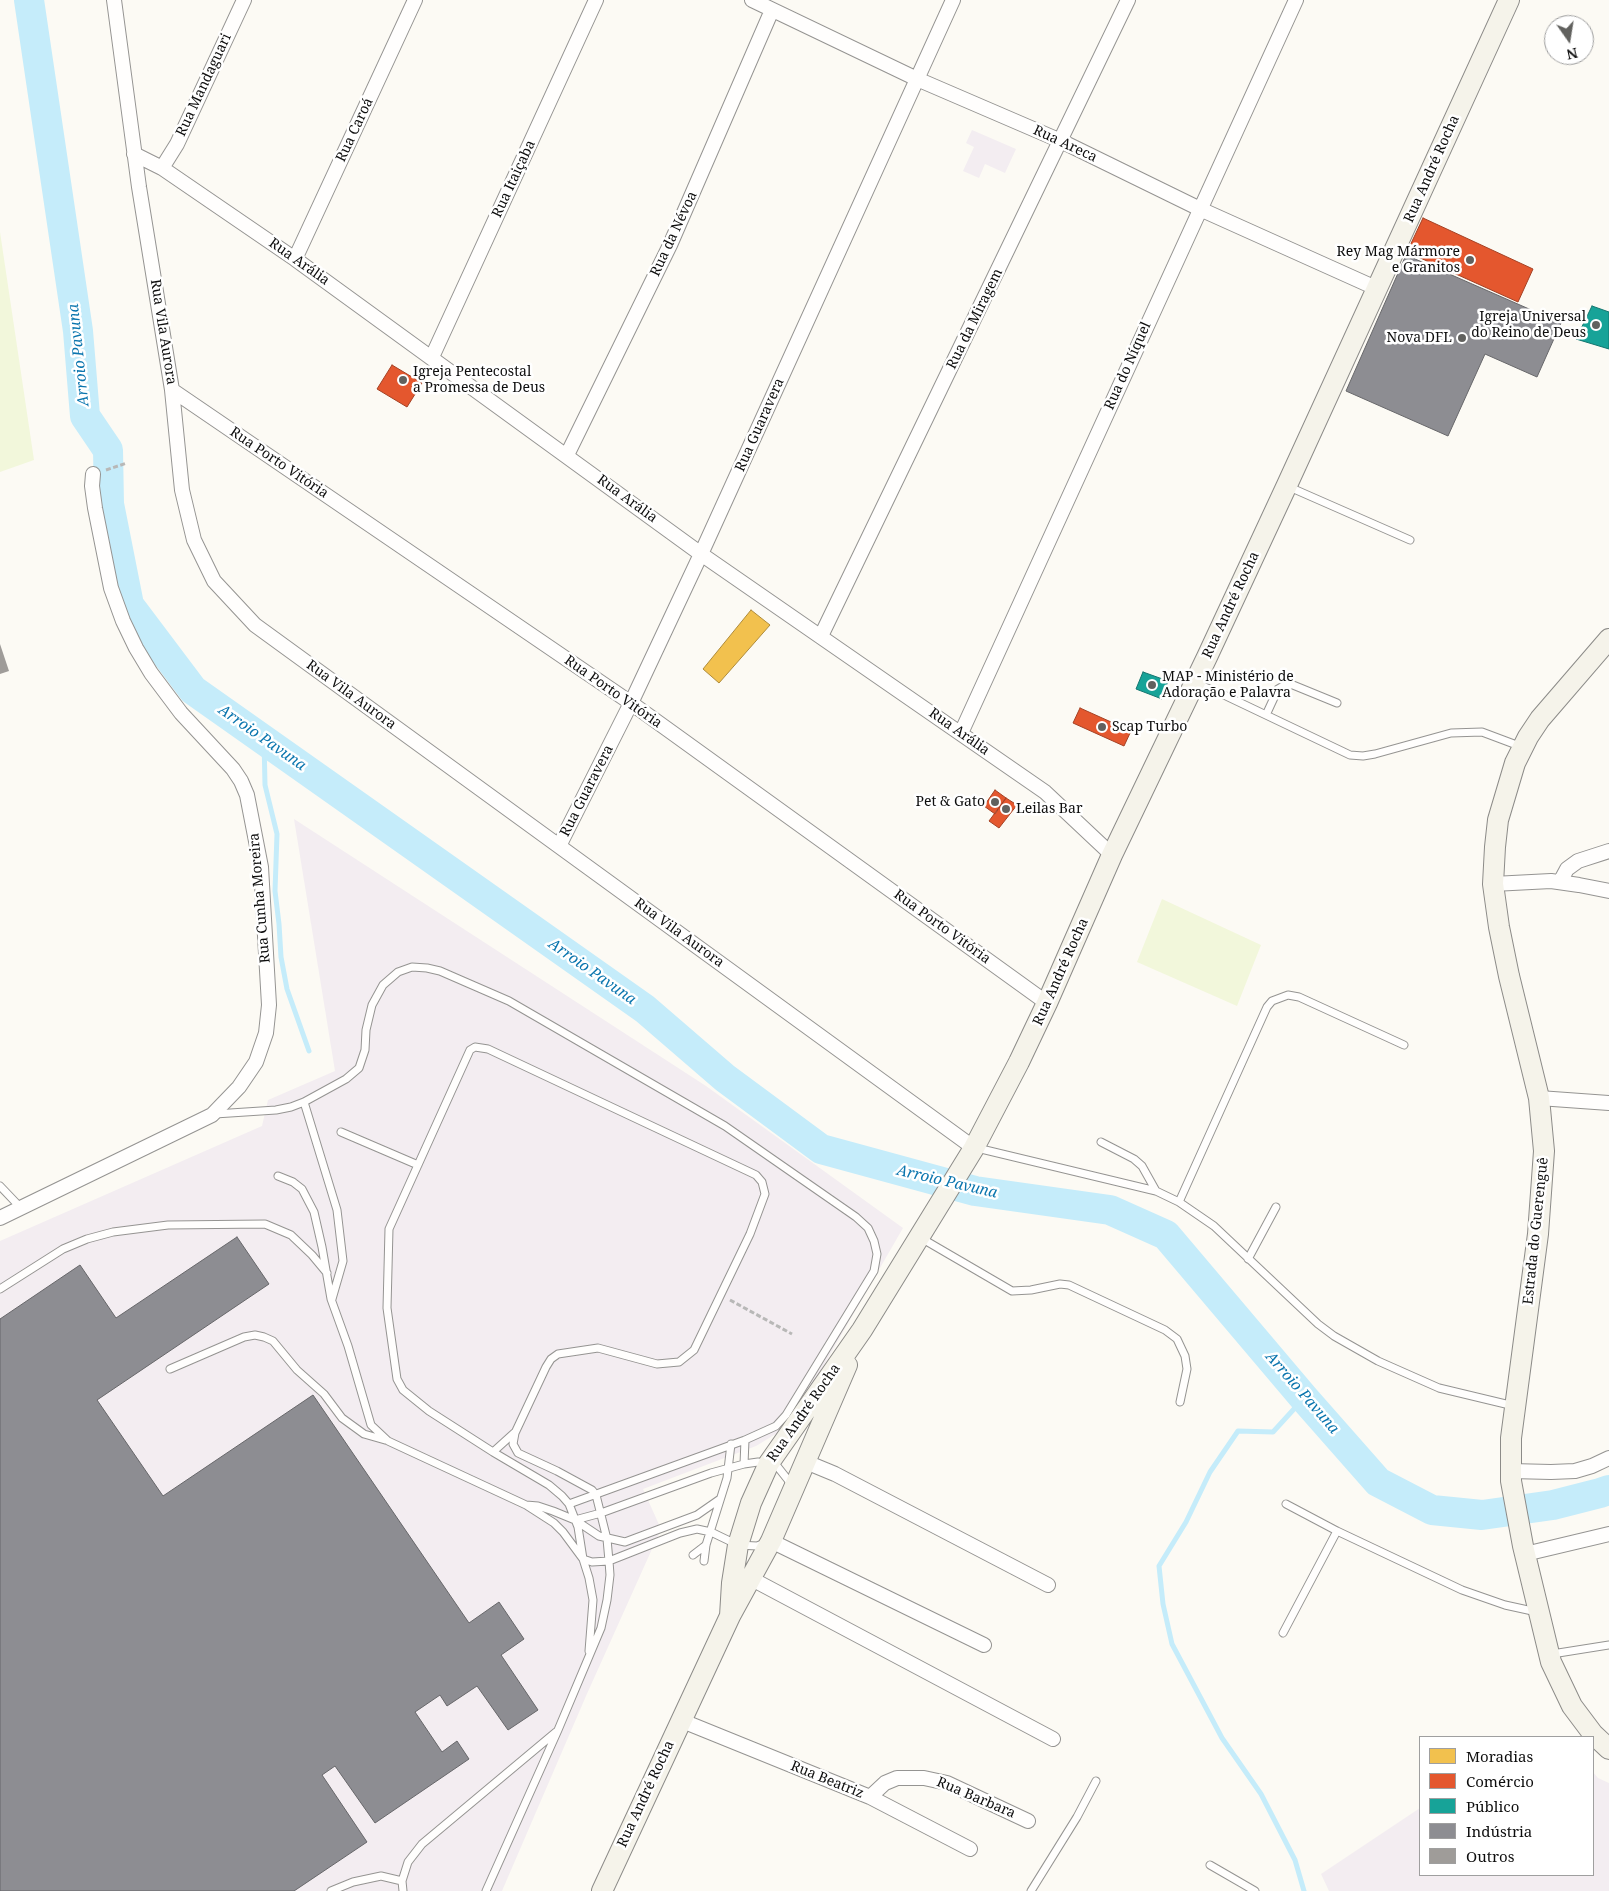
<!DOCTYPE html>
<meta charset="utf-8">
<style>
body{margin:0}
#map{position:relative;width:1609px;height:1891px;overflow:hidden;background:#fcfaf4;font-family:"Noto Serif",serif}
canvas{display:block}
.legend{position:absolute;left:1419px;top:1736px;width:175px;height:140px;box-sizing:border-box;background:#fff;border:1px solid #9f9f9f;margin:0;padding:6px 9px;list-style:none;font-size:15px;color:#0e0e0e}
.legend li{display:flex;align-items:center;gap:10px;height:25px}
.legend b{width:25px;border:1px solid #9f9f9f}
.north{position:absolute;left:1544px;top:15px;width:50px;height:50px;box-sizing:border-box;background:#fff;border:1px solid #9f9f9f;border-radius:50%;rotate:167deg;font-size:14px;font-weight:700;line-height:20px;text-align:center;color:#0e0e0e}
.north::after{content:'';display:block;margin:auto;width:18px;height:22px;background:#61615e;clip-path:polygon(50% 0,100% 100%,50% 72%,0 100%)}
</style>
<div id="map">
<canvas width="1609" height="1891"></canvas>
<ul class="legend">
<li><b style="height:14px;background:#f2c14e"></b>Moradias</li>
<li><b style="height:14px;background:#e4572e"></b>Comércio</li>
<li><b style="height:14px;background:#17a398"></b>Público</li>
<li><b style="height:14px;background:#8d8d92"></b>Indústria</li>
<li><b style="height:14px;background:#9f9c99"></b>Outros</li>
</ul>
<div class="north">N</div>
</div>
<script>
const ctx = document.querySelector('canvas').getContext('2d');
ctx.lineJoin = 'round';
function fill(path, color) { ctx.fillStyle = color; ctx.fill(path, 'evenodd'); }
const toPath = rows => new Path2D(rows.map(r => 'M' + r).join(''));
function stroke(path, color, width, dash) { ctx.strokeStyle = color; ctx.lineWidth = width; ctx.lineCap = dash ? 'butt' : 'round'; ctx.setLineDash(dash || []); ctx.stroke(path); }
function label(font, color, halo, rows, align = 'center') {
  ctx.font = font + ' "Noto Serif",serif'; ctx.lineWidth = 5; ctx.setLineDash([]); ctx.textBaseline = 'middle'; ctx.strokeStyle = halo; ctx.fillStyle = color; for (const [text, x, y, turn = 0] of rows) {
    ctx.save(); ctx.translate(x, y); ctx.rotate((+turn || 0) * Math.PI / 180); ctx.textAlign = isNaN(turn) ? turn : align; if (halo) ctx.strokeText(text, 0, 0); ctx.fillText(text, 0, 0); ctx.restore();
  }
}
fill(toPath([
 [972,130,1016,149,1005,173,985,164,979,178,963,171,974,147,966,143],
 [294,819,706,1086,903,1228,794,1417,779,1432,756,1446,643,1489,661,1529,586,1696,502,1891,0,1891,0,1241,262,1126,268,1100,335,1071],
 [1593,1772,1598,1778,1609,1783,1609,1891,1329,1891,1321,1874,1420,1808,1420,1875,1593,1875]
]), '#f3edf1');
fill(toPath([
 [0,232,34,460,0,472],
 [1162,899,1261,945,1237,1006,1137,962]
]), '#f2f7db');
const homes = toPath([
 [751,610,770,625,719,683,703,669,751,610]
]);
fill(homes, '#f2c14e');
stroke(homes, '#ae8b3b', 1);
const shops = toPath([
 [1423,218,1533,269,1518,302,1407,252,1423,218],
 [392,365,422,383,407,407,377,389,392,365],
 [1080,708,1131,731,1124,746,1073,723,1080,708],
 [995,790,1006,798,995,814,984,806,995,790],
 [1006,798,1017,805,999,828,989,821,1006,798]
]);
fill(shops, '#e4572e');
stroke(shops, '#a44124', 1);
const public = toPath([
 [1592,306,1609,312,1609,349,1576,339,1592,306],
 [1143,672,1168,681,1162,699,1136,689,1143,672]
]);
fill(public, '#17a398');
stroke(public, '#14766f', 1);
const industry = toPath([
 [1406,255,1561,323,1537,377,1485,354,1448,436,1346,391,1406,255],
 [237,1237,269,1284,97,1400,163,1496,313,1395,469,1623,499,1602,524,1639,501,1655,538,1710,508,1730,477,1686,447,1706,440,1695,415,1712,442,1752,457,1741,469,1759,375,1823,335,1766,322,1775,367,1842,294,1891,0,1891,0,1319,80,1265,116,1318,237,1237]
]);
fill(industry, '#8d8d92');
stroke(industry, '#67676a', 1);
stroke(toPath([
 [264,740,265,785,277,834,275,891,279,924,281,957,287,989,309,1051],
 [1304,1398,1273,1432,1238,1431,1210,1472,1186,1522,1159,1566,1163,1604,1172,1644,1222,1738,1261,1794,1295,1860,1304,1891],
 [1600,1493,1609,1492]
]), '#c5ecfa', 5);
stroke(toPath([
 [29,0,78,331,85,416,108,450,109,504,129,605,193,690,645,1009,725,1078,821,1149,975,1191,1110,1210,1166,1235,1304,1398,1378,1482,1432,1510,1482,1515,1553,1505,1600,1493,1609,1490]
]), '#c5ecfa', 30);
fill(toPath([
 [0,644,9,671,0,674]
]), '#9f9c99');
const service = toPath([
 [1287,486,1410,540],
 [1195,683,1224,695,1350,755,1363,756,1375,754,1451,733,1482,732,1522,747],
 [1266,715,1278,689,1285,685,1293,685,1337,703],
 [304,1102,337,1210,343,1261,332,1299],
 [215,1114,276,1110,291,1107,304,1102,346,1079,359,1068,365,1050,366,1030,372,1005,383,985,398,972,412,967,427,968,440,971,509,1001,725,1126,856,1217,868,1228,874,1241,877,1254,874,1271,786,1415,776,1426,745,1440,569,1504],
 [341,1132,418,1165],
 [1101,1142,1134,1159,1142,1166,1156,1191],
 [977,1148,1156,1191,1179,1202,1214,1226,1318,1324,1334,1336,1378,1361,1439,1388,1514,1406],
 [278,1176,293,1182,302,1189,314,1212,322,1247,331,1299,348,1346,371,1425,388,1441,526,1505,554,1523,563,1532,583,1559,589,1578,593,1600,589,1651],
 [0,1186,21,1208],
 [1179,1202,1267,1007,1272,1001,1288,995,1299,997,1404,1045],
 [921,1238,1012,1291,1031,1290,1060,1284,1069,1285,1165,1330,1177,1339,1185,1356,1187,1369,1180,1402],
 [1248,1259,1276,1207],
 [0,1289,63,1249,87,1239,113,1232,168,1225,265,1224,291,1235,312,1255,327,1273],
 [170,1369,244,1337,255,1335,264,1337,273,1341,297,1370,324,1394,342,1418,364,1434,385,1440],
 [493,1452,514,1433],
 [744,1464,745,1440],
 [1286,1504,1337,1531,1462,1590,1505,1605,1537,1612],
 [526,1505,538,1506,553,1511,575,1520,599,1536,625,1542,697,1515,720,1499],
 [575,1520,601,1513,711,1473,744,1464,758,1462,777,1466,792,1485],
 [693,1555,706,1545],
 [704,1561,706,1545,727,1478,731,1444],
 [1283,1633,1337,1531],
 [1552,1654,1609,1645],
 [1210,1865,1255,1891],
 [331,1891,353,1882,381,1876,402,1881],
 [403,1891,402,1881,408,1862,422,1844,556,1732],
 [486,1891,558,1730,601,1628,607,1600,610,1575,609,1561,607,1539,596,1495,592,1490,557,1471,518,1453,513,1444,515,1433,546,1367,551,1359,558,1354,598,1348,657,1364,679,1362,694,1350,750,1234,765,1194,762,1182,756,1175,488,1049,475,1047,470,1050,389,1229,387,1308,397,1379,403,1390,429,1411,493,1452,549,1485,562,1496,569,1504,578,1527,583,1559,592,1562,609,1561,680,1533,697,1529,711,1532,738,1545,757,1546,765,1543],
 [1031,1891,1077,1817,1096,1781]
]);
const minor = toPath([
 [114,0,139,187,172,390,182,490,194,540,214,581,255,625,974,1148],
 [752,0,917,79,1061,141,1200,209,1378,289],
 [134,154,162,168,295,259,701,554,1045,792,1112,855],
 [162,168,177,144,244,0],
 [295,259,415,0],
 [432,357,596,0],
 [172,390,631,703,1047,1003],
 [567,455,670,245,772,10],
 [821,636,1128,0],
 [961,733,1296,0],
 [559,846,631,703,701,554,953,0],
 [1560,882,1567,869,1578,861,1609,851],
 [1493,884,1551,881,1579,885,1609,891],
 [1539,1098,1609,1103],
 [0,1218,212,1115,239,1087,256,1062,266,1033,269,1005,261,867,247,795,241,781,233,769,181,713,151,673,136,648,123,621,111,588,95,508,92,486,93,474],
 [806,1462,835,1474,1048,1585],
 [1511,1471,1551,1472,1575,1471,1592,1466,1609,1458],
 [771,1541,984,1645],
 [1525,1554,1609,1534],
 [750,1578,1053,1739],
 [680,1720,870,1797,970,1849],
 [870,1797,885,1783,897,1778,924,1778,947,1783,1028,1821]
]);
const secondary = toPath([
 [1609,639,1540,719,1528,737,1515,763,1498,820,1495,847,1493,884,1499,927,1509,976,1539,1098,1544,1151,1538,1234,1511,1438,1511,1481,1523,1546,1551,1662,1572,1706,1593,1734,1609,1749],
 [730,1616,732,1583,738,1545,751,1503,769,1463,862,1330,974,1148,1019,1062,1047,1003,1112,855,1207,657,1287,485,1509,0],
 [602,1891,730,1616,771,1541,847,1365]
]);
stroke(service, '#959492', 9);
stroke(minor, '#959492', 16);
stroke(secondary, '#8c8b88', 22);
stroke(toPath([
 [106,470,127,463],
 [730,1300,792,1334]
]), '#b8b8b7', 3, [5, 2.5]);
stroke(service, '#fffefd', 7);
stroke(minor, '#fffefd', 14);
stroke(secondary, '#f5f3ea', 20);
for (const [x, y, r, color] of [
 [1470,260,5,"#61615e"],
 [1596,325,5,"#61615e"],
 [1462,338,5,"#61615e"],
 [403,380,5,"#61615e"],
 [1152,685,5,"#61615e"],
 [1102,727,5,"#61615e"],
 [995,802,5,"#61615e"],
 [1006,809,5,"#61615e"]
]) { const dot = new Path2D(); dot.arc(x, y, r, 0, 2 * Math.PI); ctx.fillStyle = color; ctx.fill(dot); stroke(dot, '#fff', 2); }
label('14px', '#0e0e0e', '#fff', [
 ["Rua Mandaguari",204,85,-65],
 ["Rua Caroá",355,130,-65],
 ["Rua Areca",1065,144,25],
 ["Rua André Rocha",1432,169,-66],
 ["Rua Itaiçaba",514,179,-65],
 ["Rua da Névoa",674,234,-65],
 ["Rua Arália",299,262,35],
 ["Rua da Miragem",975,319,-64],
 ["Rua Vila Aurora",163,332,81],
 ["Rua do Níquel",1128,366,-66],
 ["Rua Guaravera",760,425,-66],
 ["Rua Porto Vitória",279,463,34],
 ["Rua Arália",627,499,36],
 ["Rua André Rocha",1231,605,-65],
 ["Rua Porto Vitória",613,692,35],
 ["Rua Vila Aurora",351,695,36],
 ["Rua Arália",959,732,35],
 ["Rua Guaravera",587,791,-63],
 ["Rua Cunha Moreira",260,898,-95],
 ["Rua Porto Vitória",942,927,36],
 ["Rua Vila Aurora",679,933,36],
 ["Rua André Rocha",1061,972,-66],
 ["Estrada do Guerenguê",1536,1231,-84],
 ["Rua André Rocha",804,1413,-55],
 ["Rua Beatriz",827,1780,22],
 ["Rua André Rocha",646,1794,-65],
 ["Rua Barbara",976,1798,23]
]);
label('14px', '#0e0e0e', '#fff', [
 ["Rey Mag Mármore",1460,252],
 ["e Granitos",1460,268],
 ["Igreja Universal",1586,317],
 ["do Reino de Deus",1586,333],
 ["Nova DFL",1452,338],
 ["Igreja Pentecostal",413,372,"left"],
 ["a Promessa de Deus",413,388,"left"],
 ["MAP - Ministério de",1162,677,"left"],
 ["Adoração e Palavra",1162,693,"left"],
 ["Scap Turbo",1112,727,"left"],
 ["Pet & Gato",985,802],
 ["Leilas Bar",1016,809,"left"]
], 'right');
label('italic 15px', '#0a75ae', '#fff', [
 ["Arroio Pavuna",79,355,-96],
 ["Arroio Pavuna",262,738,35],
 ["Arroio Pavuna",592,972,35],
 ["Arroio Pavuna",947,1182,13],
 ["Arroio Pavuna",1302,1393,49]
]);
</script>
